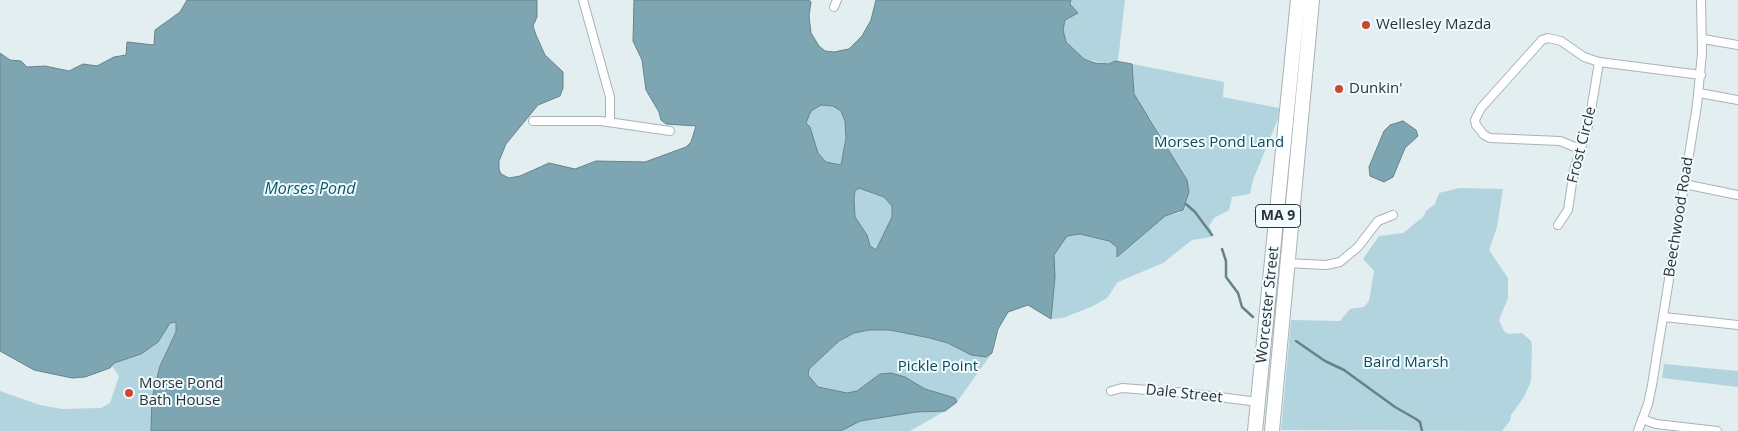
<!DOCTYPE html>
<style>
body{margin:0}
canvas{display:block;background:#e3eef1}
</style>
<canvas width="1738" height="431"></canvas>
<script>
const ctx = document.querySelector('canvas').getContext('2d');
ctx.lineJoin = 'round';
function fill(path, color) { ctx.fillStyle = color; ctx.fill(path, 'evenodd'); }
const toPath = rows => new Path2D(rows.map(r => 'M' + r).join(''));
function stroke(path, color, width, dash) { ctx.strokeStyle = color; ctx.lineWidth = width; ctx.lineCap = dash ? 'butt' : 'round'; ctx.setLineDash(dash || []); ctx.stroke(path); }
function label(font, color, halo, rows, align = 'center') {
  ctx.font = font + ' "Open Sans",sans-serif'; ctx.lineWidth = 4; ctx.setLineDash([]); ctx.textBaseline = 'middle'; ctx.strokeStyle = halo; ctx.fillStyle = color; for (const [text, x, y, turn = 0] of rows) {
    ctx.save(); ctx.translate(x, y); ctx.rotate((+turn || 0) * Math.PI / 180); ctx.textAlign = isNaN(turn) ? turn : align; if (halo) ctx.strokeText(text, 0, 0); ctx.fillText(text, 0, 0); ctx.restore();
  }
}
fill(toPath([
 [1071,0,1125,0,1118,61,1109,64,1084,59,1066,42,1063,30,1065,20,1072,8],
 [1132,64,1224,82,1223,97,1279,108,1278,119,1253,180,1250,194,1232,197,1229,210,1214,218,1209,226,1212,231,1211,237,1192,240,1163,263,1118,282,1107,298,1091,307,1063,318,1051,319,1055,271,1054,255,1067,236,1080,234,1109,241,1117,247,1117,256,1165,216,1179,213,1186,204,1187,180,1150,118,1137,102,1131,81],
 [821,105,833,106,841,111,845,121,846,138,841,165,826,162,818,153,806,123,811,111],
 [859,188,884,197,892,206,892,217,876,251,870,246,867,235,855,217,854,198,855,191],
 [1459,188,1503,189,1497,227,1489,250,1508,278,1508,298,1499,320,1504,331,1508,334,1522,333,1531,341,1532,347,1531,381,1524,397,1511,415,1510,421,1502,431,1281,430,1291,320,1340,321,1350,309,1364,307,1369,301,1374,271,1363,259,1379,236,1403,233,1423,217,1426,211,1435,204,1439,193],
 [174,321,178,324,176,332,160,366,152,398,151,431,0,431,0,391,40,405,62,409,101,408,110,403,119,376,112,366,113,363,137,356,153,346,167,327],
 [869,330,890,330,930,338,948,343,971,355,986,357,992,353,957,402,955,398,925,389,905,377,880,374,857,391,847,393,818,387,808,375,809,369,839,341,854,333],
 [1664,364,1738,371,1738,387,1662,378],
 [945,411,910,431,841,431,860,421,916,412]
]), '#b2d4de');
const water = toPath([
 [187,0,537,0,537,17,533,26,536,35,545,55,563,72,563,88,560,96,538,105,506,144,499,161,499,169,501,174,509,178,520,176,549,163,575,169,596,161,645,162,686,147,691,142,696,126,666,124,661,120,659,112,646,90,642,60,633,41,634,0,809,0,811,2,809,16,811,33,819,46,825,51,834,52,849,49,862,36,871,20,876,0,1071,0,1070,4,1078,13,1065,20,1063,30,1066,42,1084,59,1095,63,1109,64,1115,61,1132,64,1134,94,1187,180,1189,192,1183,210,1165,216,1117,257,1117,247,1109,241,1080,234,1067,236,1054,255,1055,277,1051,319,1028,305,1008,312,998,329,992,353,986,357,971,355,948,343,930,338,890,330,869,330,854,333,839,341,809,369,808,375,818,387,847,393,857,391,880,374,891,373,905,377,925,389,955,398,957,402,945,411,916,412,860,421,841,431,151,431,152,398,160,366,176,332,176,322,170,323,158,342,141,354,114,363,110,368,85,377,72,378,34,370,0,351,0,53,10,60,21,61,27,67,45,66,69,71,83,64,97,66,114,57,126,55,127,42,154,45,155,30,180,12,187,0],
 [821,105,833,106,841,111,845,121,846,138,841,165,826,162,818,153,810,127,806,123,811,111,821,105],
 [859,188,884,197,892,206,892,217,876,250,870,246,867,235,855,217,854,198,855,191,859,188],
 [1403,121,1416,130,1418,136,1405,148,1393,177,1384,182,1370,176,1369,167,1384,131,1390,125,1403,121]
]);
fill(water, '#7ea6b2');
stroke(water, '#66838c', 1);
stroke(toPath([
 [1186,204,1195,212,1212,235],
 [1222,249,1226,261,1226,277,1238,293,1242,307,1253,317],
 [1296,341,1325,361,1344,370,1395,407,1416,419,1420,422,1422,431]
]), '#66838c', 2.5);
const street = toPath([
 [583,0,610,97,610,122],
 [834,7,837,0],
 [1703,39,1738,45],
 [1699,93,1738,100],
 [533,121,601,121,670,131],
 [1580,149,1560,141,1490,138,1484,135,1476,125,1475,120,1481,108,1542,40,1548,38,1561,41,1584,57,1599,62,1701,75],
 [1684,184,1738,195],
 [1558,225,1568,210,1574,170,1589,123,1599,62],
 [1287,263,1326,265,1340,262,1358,247,1378,221,1393,215],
 [1664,317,1738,325],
 [1111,391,1122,388,1188,393,1258,402],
 [1642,419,1656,424,1717,431],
 [1638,431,1648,404,1652,385,1697,105,1702,53,1701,0]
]);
const highway = toPath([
 [1255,431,1298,0],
 [1272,431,1312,0]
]);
stroke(street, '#a8b3b6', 10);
stroke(highway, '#a8b3b6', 16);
stroke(street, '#fff', 8);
stroke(highway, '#fff', 14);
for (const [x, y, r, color] of [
 [1366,25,5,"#d0452d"],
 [1339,89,5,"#d0452d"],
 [129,393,5,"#d0452d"]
]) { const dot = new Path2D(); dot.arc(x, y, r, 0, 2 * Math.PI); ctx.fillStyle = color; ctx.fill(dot); stroke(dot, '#f0fbff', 2); }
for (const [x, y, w] of [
 [1278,216,45]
]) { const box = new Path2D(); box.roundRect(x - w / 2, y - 11.5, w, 23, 4); ctx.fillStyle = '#f0fbff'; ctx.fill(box); stroke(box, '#2e3234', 1); }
label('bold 14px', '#2e3234', null, [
 ["MA 9",1278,216]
]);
label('15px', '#2e3234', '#f0fbff', [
 ["Wellesley Mazda",1376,25],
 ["Dunkin'",1349,89],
 ["Morse Pond",139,384],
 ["Bath House",139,401]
], 'left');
label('15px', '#0f4a57', '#f0fbff', [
 ["Morses Pond Land",1219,143],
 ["Baird Marsh",1406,363],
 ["Pickle Point",938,367]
]);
label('15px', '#2e3234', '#f0fbff', [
 ["Frost Circle",1582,145,-76],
 ["Beechwood Road",1679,217,-81],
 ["Worcester Street",1268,305,-84],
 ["Dale Street",1184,394,6]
]);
label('italic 16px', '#055b6d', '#f0fbff', [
 ["Morses Pond",310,189]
]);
</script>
